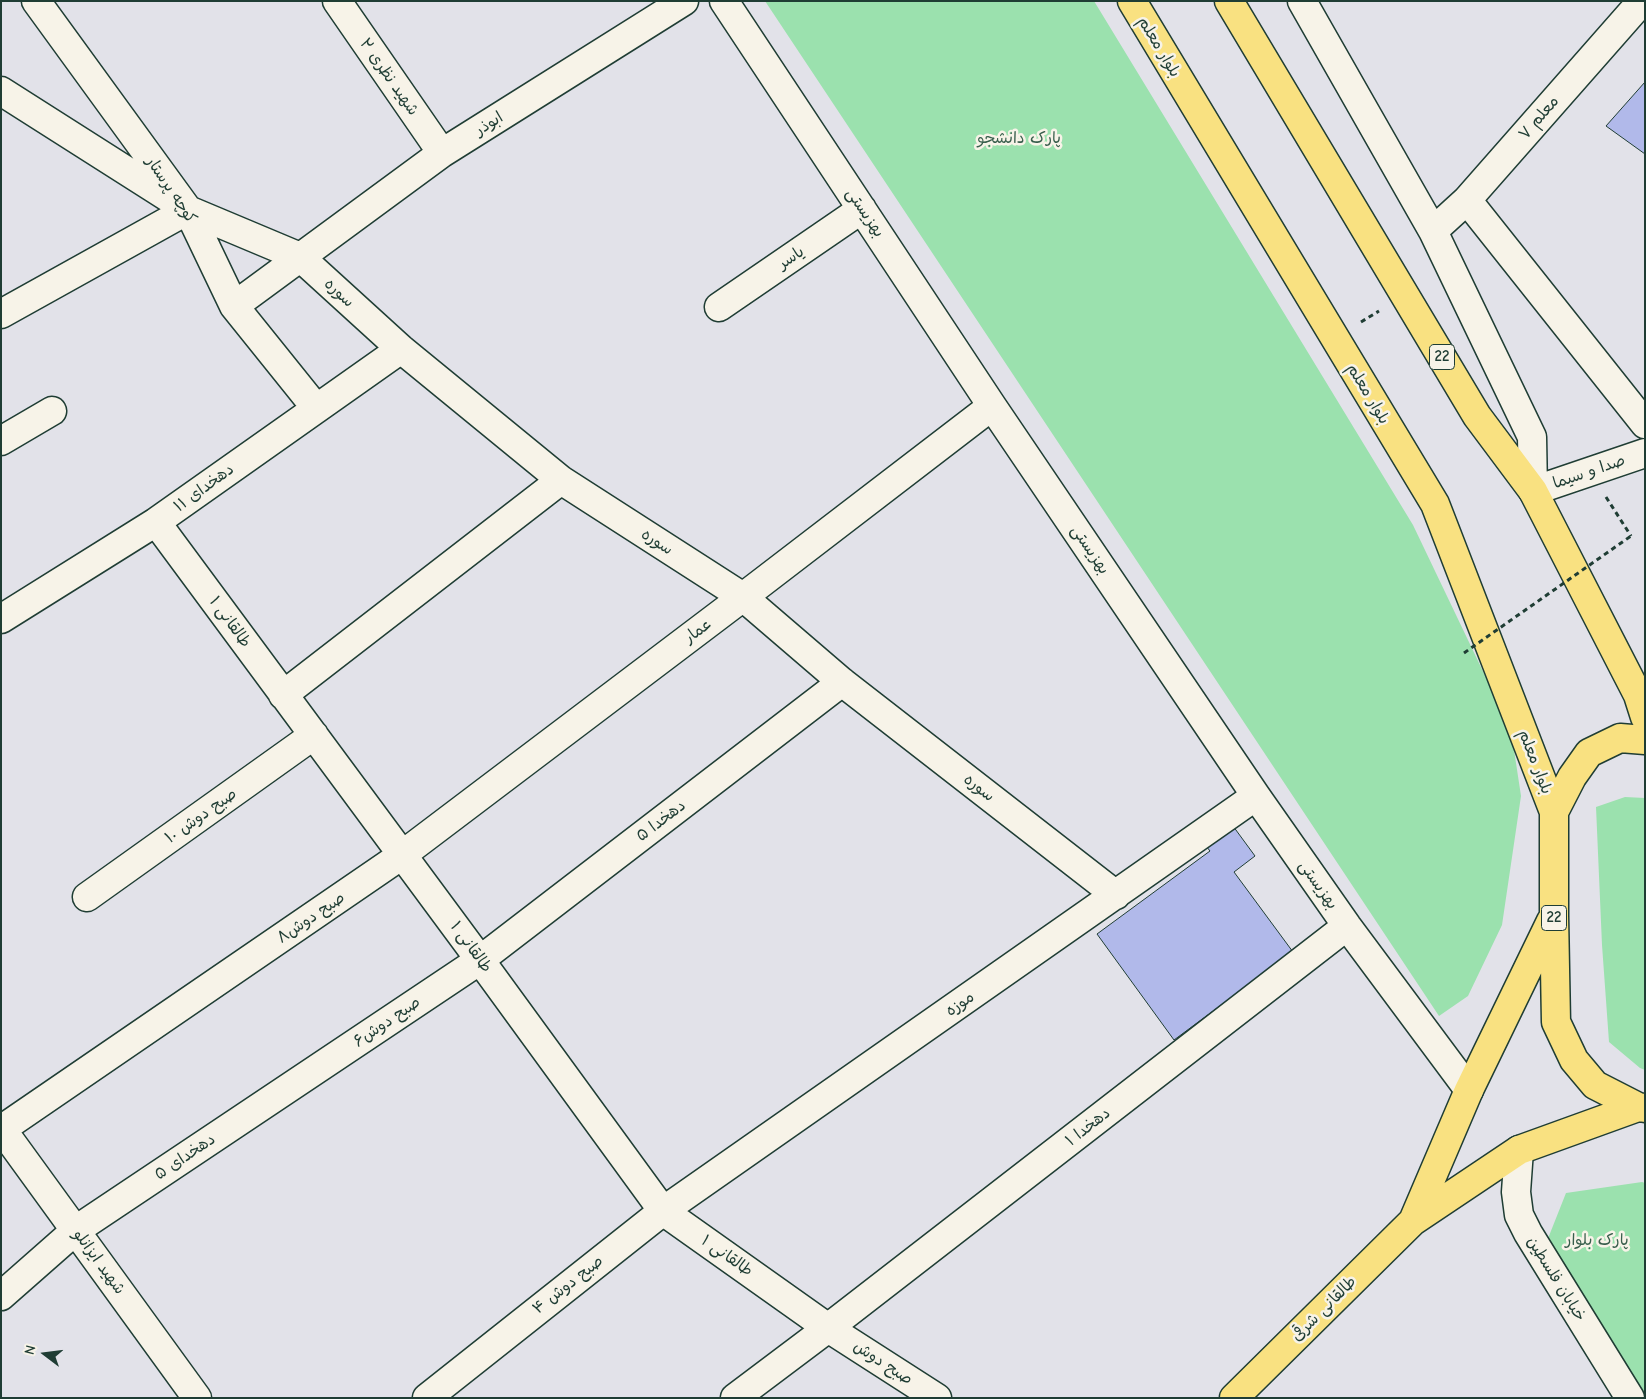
<!DOCTYPE html>
<meta charset="utf-8">
<style>
body{margin:0}
#map{position:relative;width:1646px;height:1399px;overflow:hidden;background:#e2e2e9;font-family:"Comic Neue",sans-serif}
canvas{display:block}
.frame{position:absolute;inset:0;border:2px solid #1f3d34;pointer-events:none}
.north{position:absolute;left:20px;top:1329px;width:50px;height:50px;-webkit-text-stroke:4px #f7f3e8;paint-order:stroke;rotate:285deg;font-size:14px;font-weight:700;line-height:20px;text-align:center;color:#1f3d34}
.north::after{content:'';display:block;margin:auto;width:18px;height:22px;background:#1f3d34;clip-path:polygon(50% 0,100% 100%,50% 72%,0 100%)}
</style>
<div id="map">
<canvas width="1646" height="1399"></canvas>
<div class="frame"></div>
<div class="north">N</div>
</div>
<script>
const ctx = document.querySelector('canvas').getContext('2d');
ctx.lineJoin = 'round';
function fill(path, color) { ctx.fillStyle = color; ctx.fill(path, 'evenodd'); }
const toPath = rows => new Path2D(rows.map(r => 'M' + r).join(''));
function stroke(path, color, width, dash) { ctx.strokeStyle = color; ctx.lineWidth = width; ctx.lineCap = dash ? 'butt' : 'round'; ctx.setLineDash(dash || []); ctx.stroke(path); }
function label(font, color, halo, rows, align = 'center') {
  ctx.font = font + ' "Comic Neue","Playpen Sans Arabic",sans-serif'; ctx.lineWidth = 5; ctx.setLineDash([]); ctx.textBaseline = 'middle'; ctx.strokeStyle = halo; ctx.fillStyle = color; for (const [text, x, y, turn = 0] of rows) {
    ctx.save(); ctx.translate(x, y); ctx.rotate((+turn || 0) * Math.PI / 180); ctx.textAlign = isNaN(turn) ? turn : align; if (halo) ctx.strokeText(text, 0, 0); ctx.fillText(text, 0, 0); ctx.restore();
  }
}
fill(toPath([
 [765,1,1094,1,1413,525,1511,730,1521,796,1502,925,1468,996,1439,1016],
 [1625,797,1645,798,1645,1070,1640,1068,1609,1042,1602,945,1596,807],
 [1642,1182,1645,1183,1645,1398,1640,1398,1545,1246,1566,1193]
]), '#9be1ae');
const building = toPath([
 [1645,82,1645,154,1606,126,1645,82],
 [1233,826,1255,856,1234,872,1293,952,1174,1040,1097,934,1210,851,1206,846,1233,826]
]);
fill(building, '#b1b9ea');
stroke(building, '#1f3d34', 1);
const minor = toPath([
 [36,1,188,210,234,306,316,408],
 [337,1,442,153],
 [724,1,992,406,1256,796,1347,926,1469,1090],
 [1302,1,1433,231,1532,437,1533,491,1645,453],
 [1,91,188,210,300,257,401,349,561,480,743,597,842,682,1116,895],
 [1467,200,1645,424],
 [1433,231,1467,200,1642,1],
 [234,306,442,153,684,1],
 [719,307,862,209],
 [1,314,188,210],
 [1,441,52,411],
 [156,522,480,960,663,1211,828,1328,937,1398],
 [1,619,156,522,401,349],
 [283,695,561,480],
 [87,897,314,735],
 [1,1128,197,1398],
 [2,1129,402,855,743,597,992,406],
 [1519,1150,1516,1192,1519,1215,1528,1233,1630,1398],
 [1,1296,76,1230,480,960,842,682],
 [427,1398,663,1211,1256,796],
 [735,1398,828,1328,1347,926]
]);
const major = toPath([
 [1132,1,1435,504,1554,812],
 [1229,1,1477,416,1533,491,1638,695,1645,717],
 [1645,740,1620,738,1589,753,1572,777,1554,812,1554,915,1556,1022,1574,1060,1595,1085,1638,1107,1645,1108],
 [1413,1221,1469,1090,1551,921],
 [1234,1398,1413,1221,1519,1150,1638,1107]
]);
stroke(minor, '#1f3d34', 31);
stroke(major, '#1f3d34', 31);
stroke(toPath([
 [1361,322,1379,311],
 [1606,497,1631,536]
]), '#1f3d34', 3, [5, 4]);
stroke(minor, '#f7f3e8', 28);
stroke(major, '#f9e181', 28);
stroke(toPath([
 [1464,653,1631,536]
]), '#1f3d34', 3, [5, 4]);
for (const [x, y, w] of [
 [1442,357,25],
 [1554,918,25]
]) { const box = new Path2D(); box.roundRect(x - w / 2, y - 12.5, w, 25, 4); ctx.fillStyle = '#f7f3e8'; ctx.fill(box); stroke(box, '#1f3d34', 1); }
label('bold 15px', '#1f3d34', null, [
 ["22",1442,357],
 ["22",1554,918]
]);
label('16px', '#1f3d34', '#f7f3e8', [
 ["بلوار معلم",1159,47,59],
 ["شهید نظری ۲",389,77,55],
 ["معلم ۷",1539,118,-49],
 ["ابوذر",489,124,-32],
 ["کوچه پرستار",171,190,56],
 ["بهزیستی",865,213,56],
 ["یاسر",791,258,-34],
 ["سوره",339,293,43],
 ["بلوار معلم",1368,394,59],
 ["صدا و سیما",1589,472,-19],
 ["دهخدای ۱۱",204,488,-36],
 ["سوره",657,542,33],
 ["بهزیستی",1090,550,56],
 ["طالقانی ۱",230,622,54],
 ["عمار",698,631,-37],
 ["بلوار معلم",1535,762,69],
 ["سوره",979,788,38],
 ["صبح دوش ۱۰",201,816,-35],
 ["دهخدا ۵",661,821,-37],
 ["بهزیستی",1318,885,55],
 ["صبح دوش۸",311,918,-34],
 ["طالقانی ۱",471,947,54],
 ["موزه",960,1004,-35],
 ["صبح دوش۶",387,1022,-34],
 ["دهخدا ۱",1088,1127,-38],
 ["دهخدای ۵",185,1157,-34],
 ["طالقانی ۱",727,1256,35],
 ["شهید ایزانلو",99,1262,54],
 ["خیابان فلسطین",1556,1279,58],
 ["صبح دوش ۴",568,1285,-38],
 ["طالقانی شرقی",1324,1309,-45],
 ["صبح دوش",883,1363,33]
]);
label('16px', '#385e4c', '#f7f3e8', [
 ["پارک دانشجو",1019,138],
 ["پارک بلوار",1597,1240]
]);
</script>
